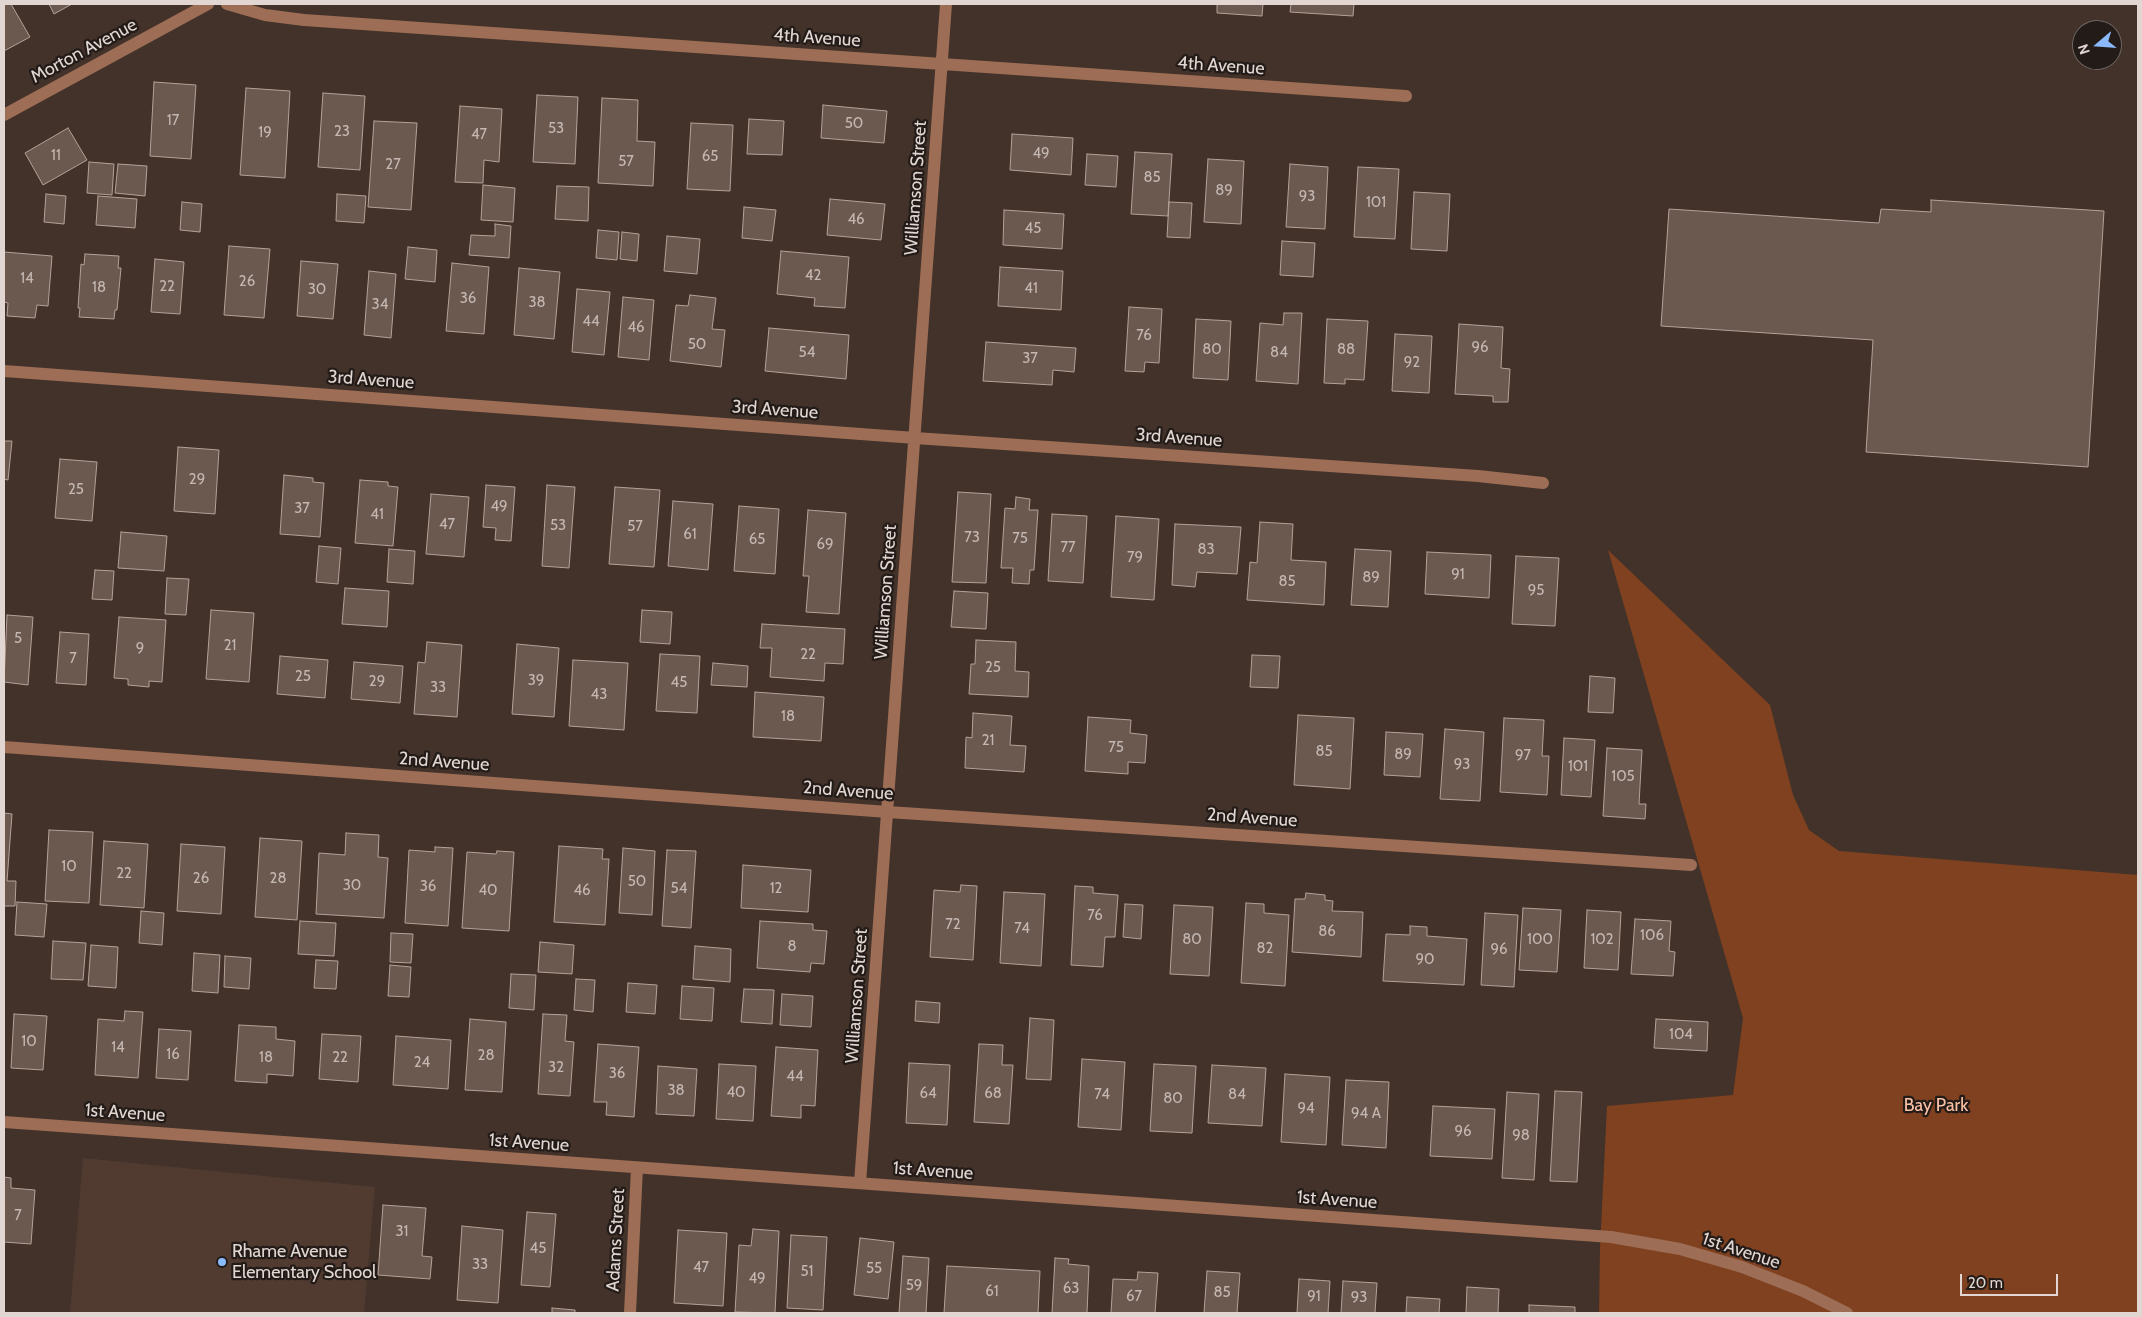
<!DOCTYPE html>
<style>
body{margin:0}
#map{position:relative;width:2142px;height:1317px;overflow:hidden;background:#42322a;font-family:Cabin,sans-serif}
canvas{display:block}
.frame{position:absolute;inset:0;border:5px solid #e1d6d1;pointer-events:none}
.north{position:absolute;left:2072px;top:20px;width:50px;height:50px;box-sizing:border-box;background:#231b18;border:1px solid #6f6662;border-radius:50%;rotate:252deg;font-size:14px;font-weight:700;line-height:20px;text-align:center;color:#e1d6d1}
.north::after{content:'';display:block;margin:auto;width:18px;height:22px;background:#8bbafc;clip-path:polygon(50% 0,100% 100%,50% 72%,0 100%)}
.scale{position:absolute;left:1960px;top:1274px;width:98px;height:22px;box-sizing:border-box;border:2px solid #e1d6d1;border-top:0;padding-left:6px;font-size:15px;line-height:18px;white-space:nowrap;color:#e1d6d1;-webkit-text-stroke:4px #231b18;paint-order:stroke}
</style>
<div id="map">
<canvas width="2142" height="1317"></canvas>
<div class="frame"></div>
<div class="north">N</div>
<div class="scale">20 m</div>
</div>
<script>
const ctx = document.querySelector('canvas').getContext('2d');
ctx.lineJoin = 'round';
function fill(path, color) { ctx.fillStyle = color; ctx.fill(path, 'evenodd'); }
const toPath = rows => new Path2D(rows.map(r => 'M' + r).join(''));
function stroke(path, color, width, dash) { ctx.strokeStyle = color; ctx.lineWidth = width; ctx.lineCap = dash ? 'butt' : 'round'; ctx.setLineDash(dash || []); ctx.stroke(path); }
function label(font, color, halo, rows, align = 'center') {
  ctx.font = font + ' Cabin,sans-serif'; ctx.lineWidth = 4.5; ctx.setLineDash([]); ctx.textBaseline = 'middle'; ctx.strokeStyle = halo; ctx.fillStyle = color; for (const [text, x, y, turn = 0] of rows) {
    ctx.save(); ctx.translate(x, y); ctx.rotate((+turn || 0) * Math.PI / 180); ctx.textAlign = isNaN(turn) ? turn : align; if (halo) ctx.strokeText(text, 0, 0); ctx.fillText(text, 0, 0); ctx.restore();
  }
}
fill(toPath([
 [83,1158,375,1187,364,1313,70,1313]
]), '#513b30');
fill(toPath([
 [1608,550,1770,705,1793,795,1809,830,1839,851,2138,875,2138,1313,1599,1313,1600,1248,1607,1106,1733,1095,1743,1018]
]), '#7f411f');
const building = toPath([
 [4,4,11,4,30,37,4,51,4,4],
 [49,4,72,4,54,14,49,4],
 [1217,4,1263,4,1262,16,1217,13,1217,4],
 [1291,4,1354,4,1353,16,1290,12,1291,4],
 [154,82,196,85,191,159,150,156,154,82],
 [246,88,290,91,285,178,240,175,246,88],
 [323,93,365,96,360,170,318,167,323,93],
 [537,95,578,97,575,164,533,162,537,95],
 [602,98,638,100,637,141,655,142,653,186,598,183,602,98],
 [823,105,887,111,884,143,821,138,823,105],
 [460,106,502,109,499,162,484,160,483,183,455,182,460,106],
 [749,119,784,121,782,155,747,154,749,119],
 [374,121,417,123,411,210,368,207,374,121],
 [691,123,733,125,730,191,687,189,691,123],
 [68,128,87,160,43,185,25,153,68,128],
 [1012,134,1073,138,1071,175,1010,170,1012,134],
 [1135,152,1172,154,1168,216,1131,214,1135,152],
 [1087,154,1118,156,1116,187,1085,185,1087,154],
 [1208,159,1244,161,1241,224,1204,222,1208,159],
 [89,162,114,164,112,195,87,193,89,162],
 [118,164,147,166,145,196,115,193,118,164],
 [1290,164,1328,167,1325,229,1286,227,1290,164],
 [1358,167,1399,169,1395,239,1354,237,1358,167],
 [483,185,515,188,513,222,481,220,483,185],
 [557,186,589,187,588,221,555,219,557,186],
 [1414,192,1450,194,1447,251,1411,249,1414,192],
 [46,194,66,196,64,224,44,222,46,194],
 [337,194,366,196,364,223,336,221,337,194],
 [98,196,137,199,135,228,96,225,98,196],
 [830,199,885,204,881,240,827,235,830,199],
 [1931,200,2104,211,2088,467,1866,452,1873,340,1661,326,1669,209,1879,223,1881,209,1931,212,1931,200],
 [182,202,202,204,200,232,180,230,182,202],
 [1169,202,1192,203,1190,238,1167,237,1169,202],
 [744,207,776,210,772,241,742,238,744,207],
 [1004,210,1064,214,1062,249,1003,245,1004,210],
 [495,224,511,226,509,258,469,255,471,235,495,236,495,224],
 [598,230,619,232,617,260,596,258,598,230],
 [622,232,639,234,637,261,620,259,622,232],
 [667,236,700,239,697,274,664,271,667,236],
 [1282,241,1315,243,1313,277,1280,275,1282,241],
 [229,246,270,249,264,318,224,315,229,246],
 [408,247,437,250,435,282,405,279,408,247],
 [781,251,849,257,845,308,814,306,815,298,777,294,781,251],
 [4,252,52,256,48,306,37,305,35,318,7,316,8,303,4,302,4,252],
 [85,254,119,256,118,268,121,268,117,310,115,310,114,319,79,317,80,308,78,308,81,264,84,265,85,254],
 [155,259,184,262,180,314,151,312,155,259],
 [301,261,338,264,333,319,297,316,301,261],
 [452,263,489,267,484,334,446,331,452,263],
 [1000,267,1063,271,1061,310,998,306,1000,267],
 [519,268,560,272,554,339,514,335,519,268],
 [369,271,396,274,391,338,364,335,369,271],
 [577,289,610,292,604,355,572,352,577,289],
 [690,295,716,298,712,329,725,330,721,367,670,361,676,305,688,306,690,295],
 [623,297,654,300,649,360,618,357,623,297],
 [1129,307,1162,309,1159,363,1145,362,1144,372,1125,371,1129,307],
 [1284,313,1302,313,1298,384,1256,381,1260,323,1283,325,1284,313],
 [1196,319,1231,321,1228,380,1193,378,1196,319],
 [1327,319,1368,321,1364,380,1345,379,1345,384,1324,383,1327,319],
 [1459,324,1503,327,1501,368,1510,369,1508,402,1493,402,1493,396,1455,394,1459,324],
 [769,328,849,335,846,379,765,371,769,328],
 [1395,334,1432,336,1429,393,1392,391,1395,334],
 [986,342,1076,348,1074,372,1053,370,1052,385,983,381,986,342],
 [4,441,12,441,8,480,4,479,4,441],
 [178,447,219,450,215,514,174,511,178,447],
 [60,459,97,462,92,521,55,518,60,459],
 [284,475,313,478,313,482,324,483,320,537,280,534,284,475],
 [360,480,388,482,388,486,398,487,393,546,355,543,360,480],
 [486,485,515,487,511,541,495,540,496,528,483,527,486,485],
 [547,485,575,487,569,568,542,566,547,485],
 [615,487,660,490,654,567,609,564,615,487],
 [958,492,991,494,986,583,952,582,958,492],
 [431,494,469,497,464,557,426,554,431,494],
 [1016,497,1030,499,1029,510,1038,510,1034,570,1030,570,1029,584,1012,583,1013,568,1001,568,1005,508,1015,509,1016,497],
 [673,501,713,504,708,570,668,566,673,501],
 [739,506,779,509,775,574,734,571,739,506],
 [808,510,846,513,839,614,806,612,809,576,803,576,808,510],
 [1052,514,1087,516,1083,583,1048,581,1052,514],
 [1116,516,1159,519,1154,600,1111,597,1116,516],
 [1260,522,1293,524,1291,560,1326,562,1324,605,1247,600,1250,562,1257,563,1260,522],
 [1175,524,1241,527,1237,574,1197,572,1195,587,1172,585,1175,524],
 [121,532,167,536,164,571,118,568,121,532],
 [319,546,341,548,338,584,316,582,319,546],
 [389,549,415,551,413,584,387,582,389,549],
 [1355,549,1391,551,1388,607,1351,605,1355,549],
 [1427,552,1491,555,1489,598,1425,594,1427,552],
 [1516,556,1559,558,1555,626,1512,624,1516,556],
 [95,570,114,571,112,600,92,599,95,570],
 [167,578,189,579,186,615,165,614,167,578],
 [345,588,389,591,387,627,342,624,345,588],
 [954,591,988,593,986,629,951,627,954,591],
 [211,610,254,613,249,682,206,679,211,610],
 [642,610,672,612,670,644,640,642,642,610],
 [7,615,33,617,28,685,4,682,7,615],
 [119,617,166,620,162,682,149,681,149,687,128,685,128,679,114,678,119,617],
 [762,624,845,629,843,664,825,663,824,681,770,677,772,648,760,648,762,624],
 [60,632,89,634,86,685,56,683,60,632],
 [976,640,1016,642,1015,671,1029,672,1028,697,969,694,971,664,975,664,976,640],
 [427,642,462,645,457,717,414,714,418,662,425,663,427,642],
 [517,644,559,648,554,717,512,714,517,644],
 [660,654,700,656,697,713,656,711,660,654],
 [1252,655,1280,656,1278,688,1250,687,1252,655],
 [280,656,328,660,325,698,277,694,280,656],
 [573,660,628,663,624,730,569,726,573,660],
 [354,662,403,666,400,703,351,699,354,662],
 [713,663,748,666,747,687,711,685,713,663],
 [1590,676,1615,678,1613,713,1588,712,1590,676],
 [755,692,824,697,821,741,753,737,755,692],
 [973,713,1012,716,1010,745,1026,746,1024,772,965,768,966,737,972,738,973,713],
 [1298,715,1354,718,1350,789,1294,785,1298,715],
 [1088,717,1131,720,1130,733,1147,735,1145,763,1128,762,1128,774,1085,771,1088,717],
 [1504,718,1544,720,1542,756,1549,756,1547,795,1500,792,1504,718],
 [1445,729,1484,732,1480,801,1440,799,1445,729],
 [1386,732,1423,734,1420,777,1384,775,1386,732],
 [1564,738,1595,740,1591,797,1561,795,1564,738],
 [1607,748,1642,750,1639,804,1646,804,1645,819,1603,816,1607,748],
 [4,813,12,814,7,881,16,881,15,906,4,906,4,813],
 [49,830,93,832,89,903,45,901,49,830],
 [346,833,379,835,378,857,388,858,384,918,316,914,319,853,345,855,346,833],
 [260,838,302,841,297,920,255,917,260,838],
 [104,841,148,844,144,908,100,905,104,841],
 [181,844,225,847,221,914,177,911,181,844],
 [559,846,603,849,602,859,609,859,605,925,554,922,559,846],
 [435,847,453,848,448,926,405,923,409,850,435,852,435,847],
 [623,848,655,851,652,915,619,913,623,848],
 [667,850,696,851,691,928,662,926,667,850],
 [497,851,514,852,509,931,462,928,467,852,496,854,497,851],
 [743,865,811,870,808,912,741,908,743,865],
 [961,885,977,886,973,960,930,957,934,890,960,892,961,885],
 [1075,886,1093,887,1093,893,1118,895,1115,937,1105,937,1103,967,1071,965,1075,886],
 [1004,892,1045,894,1041,966,1000,963,1004,892],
 [1306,893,1325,895,1325,900,1333,901,1332,911,1363,912,1361,957,1292,952,1295,899,1305,899,1306,893],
 [17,902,47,904,44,937,15,935,17,902],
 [1246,903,1264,904,1264,913,1289,915,1285,986,1241,983,1246,903],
 [1125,904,1143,905,1141,939,1123,937,1125,904],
 [1174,905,1213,907,1209,976,1170,974,1174,905],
 [1523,908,1561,910,1557,972,1519,970,1523,908],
 [1587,910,1621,912,1618,970,1584,968,1587,910],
 [141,911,164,913,162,945,139,943,141,911],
 [1485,913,1518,915,1514,987,1481,985,1485,913],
 [1635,919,1671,921,1669,951,1675,952,1673,976,1631,974,1635,919],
 [300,921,336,923,334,956,298,954,300,921],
 [760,921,813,924,813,930,827,931,824,964,811,963,810,972,757,968,760,921],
 [1410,926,1427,927,1427,936,1467,939,1464,985,1383,981,1386,934,1410,935,1410,926],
 [391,933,413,934,411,963,390,962,391,933],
 [53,941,86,943,83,980,51,979,53,941],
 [540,942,574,945,572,974,538,972,540,942],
 [91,945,118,947,116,988,88,986,91,945],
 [695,946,731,949,730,982,693,979,695,946],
 [194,953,220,955,218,993,192,991,194,953],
 [225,956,251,958,249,989,224,987,225,956],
 [316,960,338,961,336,989,314,988,316,960],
 [390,965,411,967,409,997,388,996,390,965],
 [511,974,536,975,534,1010,509,1008,511,974],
 [576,979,595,980,593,1012,574,1010,576,979],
 [628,983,657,985,655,1014,626,1012,628,983],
 [682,986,714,988,712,1021,680,1019,682,986],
 [744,989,774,990,772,1024,741,1022,744,989],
 [782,994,813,996,811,1027,780,1025,782,994],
 [916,1001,940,1003,939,1023,915,1021,916,1001],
 [125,1011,143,1012,138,1078,95,1075,98,1019,124,1021,125,1011],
 [14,1014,47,1016,43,1070,11,1068,14,1014],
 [543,1014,567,1015,565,1041,574,1042,570,1096,538,1094,543,1014],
 [1030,1018,1054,1020,1051,1080,1026,1079,1030,1018],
 [470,1019,506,1022,502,1092,465,1090,470,1019],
 [1656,1019,1708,1022,1707,1051,1654,1048,1656,1019],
 [239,1025,276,1027,276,1039,295,1041,293,1076,267,1074,267,1083,235,1081,239,1025],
 [159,1029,191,1031,188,1080,156,1078,159,1029],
 [322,1034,361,1036,358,1082,319,1079,322,1034],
 [396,1036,451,1040,448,1089,393,1085,396,1036],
 [598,1044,639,1047,634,1117,606,1115,607,1102,594,1102,598,1044],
 [979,1044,1003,1045,1002,1065,1013,1065,1009,1124,974,1122,979,1044],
 [776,1047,818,1050,815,1106,801,1105,801,1118,771,1116,776,1047],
 [1082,1059,1125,1062,1121,1130,1078,1127,1082,1059],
 [909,1063,950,1065,947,1125,906,1123,909,1063],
 [719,1064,756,1066,753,1121,716,1119,719,1064],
 [1154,1064,1196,1066,1192,1133,1150,1131,1154,1064],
 [1212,1065,1266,1068,1262,1126,1208,1123,1212,1065],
 [658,1066,697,1069,694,1116,656,1114,658,1066],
 [1285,1074,1330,1077,1326,1145,1281,1142,1285,1074],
 [1346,1080,1389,1082,1386,1148,1342,1145,1346,1080],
 [1555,1091,1582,1092,1577,1182,1550,1181,1555,1091],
 [1507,1092,1539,1094,1534,1180,1502,1178,1507,1092],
 [1433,1106,1495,1109,1492,1159,1430,1156,1433,1106],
 [4,1177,11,1178,11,1188,35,1190,31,1244,4,1242,4,1177],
 [383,1205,426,1208,422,1256,432,1257,430,1279,378,1275,383,1205],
 [527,1212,556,1214,550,1287,521,1285,527,1212],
 [462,1226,503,1230,498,1303,457,1300,462,1226],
 [753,1229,779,1231,775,1313,735,1312,739,1245,751,1246,753,1229],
 [678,1230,727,1233,723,1306,674,1303,678,1230],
 [791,1235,827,1237,823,1310,787,1308,791,1235],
 [860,1238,894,1242,888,1299,854,1295,860,1238],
 [903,1256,929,1258,926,1313,899,1313,903,1256],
 [1055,1258,1069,1259,1068,1264,1089,1266,1087,1313,1052,1313,1055,1258],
 [947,1266,1040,1271,1038,1313,944,1313,947,1266],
 [1207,1271,1240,1273,1237,1313,1204,1313,1207,1271],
 [1138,1272,1158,1273,1155,1313,1111,1313,1113,1279,1137,1280,1138,1272],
 [1299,1279,1330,1281,1328,1313,1297,1313,1299,1279],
 [1343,1281,1377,1283,1375,1313,1341,1313,1343,1281],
 [1467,1287,1499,1289,1498,1313,1466,1313,1467,1287],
 [1407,1297,1440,1299,1439,1313,1406,1313,1407,1297],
 [1529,1305,1575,1307,1575,1313,1529,1313,1529,1305],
 [552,1308,575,1310,575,1313,552,1313,552,1308]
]);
fill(building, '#6b5950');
stroke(building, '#b5a197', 1);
stroke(toPath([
 [227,4,265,15,304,20,1406,96],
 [4,115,208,4],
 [4,371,915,438,1478,476,1543,483],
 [4,747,888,812,1691,865],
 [4,1122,1611,1237,1680,1249,1742,1267,1803,1291,1847,1313],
 [860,1183,946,4],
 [630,1313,637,1168]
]), '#9d6d55', 12);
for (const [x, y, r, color] of [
 [222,1262,5,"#8bbafc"]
]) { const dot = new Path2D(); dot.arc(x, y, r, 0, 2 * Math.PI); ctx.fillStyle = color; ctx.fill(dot); stroke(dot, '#231b18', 2); }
label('15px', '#c4b7b1', null, [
 ["17",173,121],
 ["50",854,124],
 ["53",556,129],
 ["23",342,132],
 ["19",265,133],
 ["47",479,135],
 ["49",1041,154],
 ["11",56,156],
 ["65",710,157],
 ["57",626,162],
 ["27",393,165],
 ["85",1152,178],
 ["89",1224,191],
 ["93",1307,197],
 ["101",1376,203],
 ["46",856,220],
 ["45",1033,229],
 ["42",813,276],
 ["14",27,279],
 ["26",247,282],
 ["22",167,287],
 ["18",99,288],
 ["41",1031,289],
 ["30",317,290],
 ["36",468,299],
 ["38",537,303],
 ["34",380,305],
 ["44",591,322],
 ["46",636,328],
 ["76",1144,336],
 ["50",697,345],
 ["96",1480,348],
 ["80",1212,350],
 ["88",1346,350],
 ["54",807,353],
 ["84",1279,353],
 ["37",1030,359],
 ["92",1412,363],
 ["29",197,480],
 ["25",76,490],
 ["49",499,507],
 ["37",302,509],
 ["41",377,515],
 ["47",447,525],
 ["53",558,526],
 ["57",635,527],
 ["61",690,535],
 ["73",972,538],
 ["75",1020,539],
 ["65",757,540],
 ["69",825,545],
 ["77",1068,548],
 ["83",1206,550],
 ["79",1135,558],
 ["91",1458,575],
 ["89",1371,578],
 ["85",1287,582],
 ["95",1536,591],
 ["5",18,639],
 ["21",230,646],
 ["9",140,649],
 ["22",808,655],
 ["7",73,659],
 ["25",993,668],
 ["25",303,677],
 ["39",536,681],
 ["29",377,682],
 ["45",679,683],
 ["33",438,688],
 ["43",599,695],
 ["18",788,717],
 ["21",988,741],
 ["75",1116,748],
 ["85",1324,752],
 ["89",1403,755],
 ["97",1523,756],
 ["93",1462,765],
 ["101",1578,767],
 ["105",1623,777],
 ["10",69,867],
 ["22",124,874],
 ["26",201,879],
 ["28",278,879],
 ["50",637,882],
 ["30",352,886],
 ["36",428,887],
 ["54",679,889],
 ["12",776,889],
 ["40",488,891],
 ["46",582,891],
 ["76",1095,916],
 ["72",953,925],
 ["74",1022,929],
 ["86",1327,932],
 ["106",1652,936],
 ["80",1192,940],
 ["100",1540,940],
 ["102",1602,940],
 ["8",792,947],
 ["82",1265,949],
 ["96",1499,950],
 ["90",1425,960],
 ["104",1681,1035],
 ["10",29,1042],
 ["14",118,1048],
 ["16",173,1055],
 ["28",486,1056],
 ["18",266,1058],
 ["22",340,1058],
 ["24",422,1063],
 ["32",556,1068],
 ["36",617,1074],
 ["44",795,1077],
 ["38",676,1091],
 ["40",736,1093],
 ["64",928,1094],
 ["68",993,1094],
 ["74",1102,1095],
 ["84",1237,1095],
 ["80",1173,1099],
 ["94",1306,1109],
 ["94 A",1366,1114],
 ["96",1463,1132],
 ["98",1521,1136],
 ["7",18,1216],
 ["31",402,1232],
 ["45",538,1249],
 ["33",480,1265],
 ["47",701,1268],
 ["55",874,1269],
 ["51",807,1272],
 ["49",757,1279],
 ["59",914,1286],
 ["63",1071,1289],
 ["61",992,1292],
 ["85",1222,1293],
 ["67",1134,1297],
 ["91",1314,1297],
 ["93",1359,1298]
]);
label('18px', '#e1d6d1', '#231b18', [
 ["4th Avenue",817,38,4],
 ["Morton Avenue",84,51,-28],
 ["4th Avenue",1221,66,4],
 ["Williamson Street",916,188,-86],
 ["3rd Avenue",371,380,4],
 ["3rd Avenue",775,410,4],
 ["3rd Avenue",1179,438,4],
 ["Williamson Street",886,592,-86],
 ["2nd Avenue",444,762,4],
 ["2nd Avenue",848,791,4],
 ["2nd Avenue",1252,818,4],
 ["Williamson Street",857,996,-86],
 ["1st Avenue",125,1113,4],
 ["1st Avenue",529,1143,4],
 ["1st Avenue",933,1171,4],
 ["1st Avenue",1337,1200,4],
 ["Adams Street",616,1240,-87],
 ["1st Avenue",1741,1251,18]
]);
label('18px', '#fbc2a6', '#231b18', [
 ["Bay Park",1936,1106]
]);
label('18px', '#e1d6d1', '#231b18', [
 ["Rhame Avenue",232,1252],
 ["Elementary School",232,1273]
], 'left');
</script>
